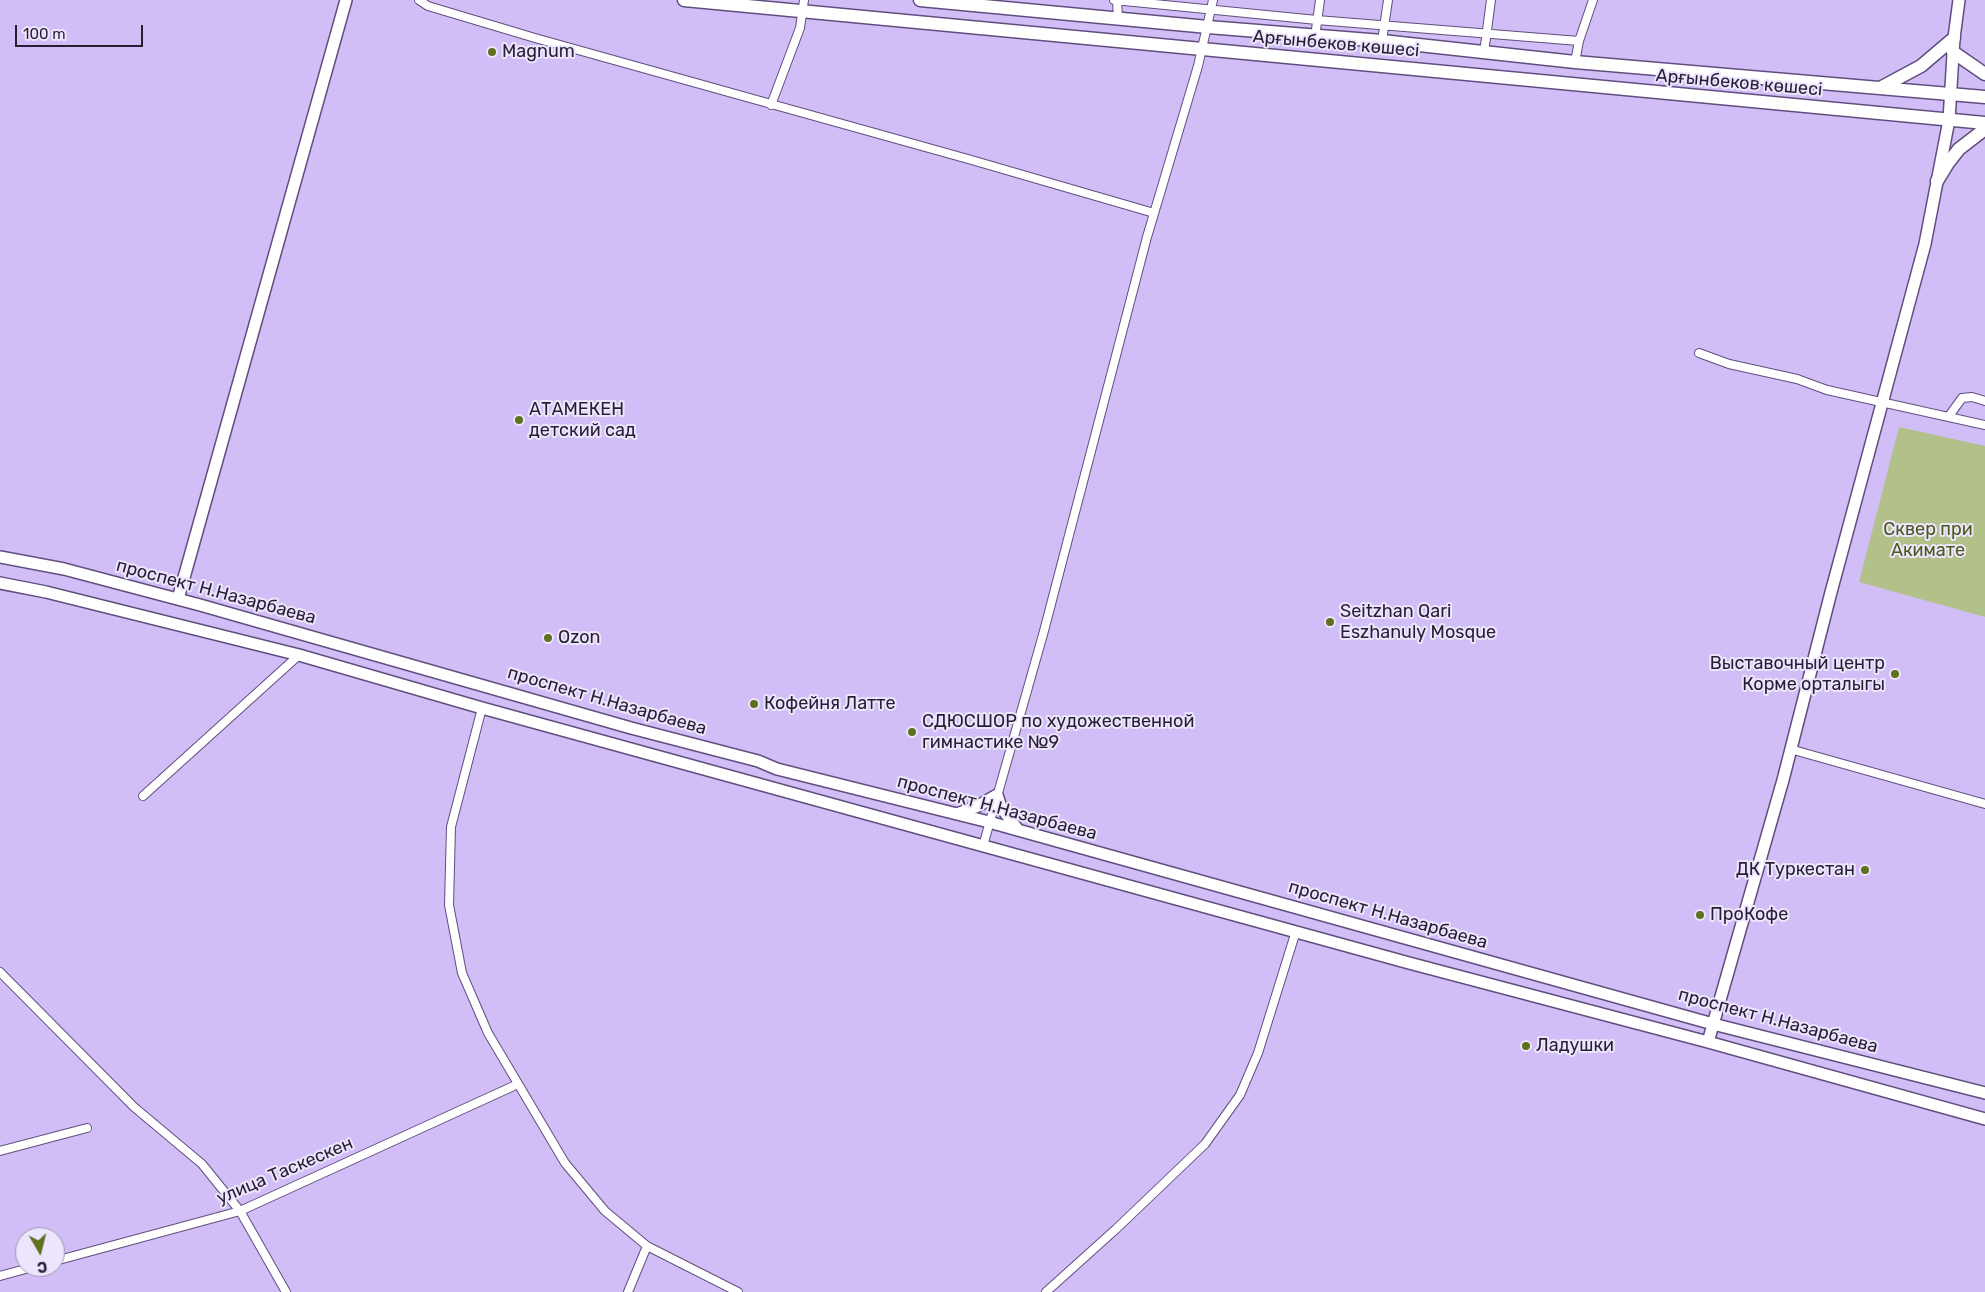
<!DOCTYPE html>
<meta charset="utf-8">
<style>
body{margin:0}
#map{position:relative;width:1985px;height:1292px;overflow:hidden;background:#d2bef6;font-family:Rubik,sans-serif}
canvas{display:block}
.north{position:absolute;left:15px;top:1227px;width:50px;height:50px;box-sizing:border-box;background:#ede5fd;border:1px solid #9d95ac;border-radius:50%;rotate:172deg;font-size:14px;font-weight:700;line-height:20px;text-align:center;color:#261e33}
.north::after{content:'';display:block;margin:auto;width:18px;height:22px;background:#5e711e;clip-path:polygon(50% 0,100% 100%,50% 72%,0 100%)}
.scale{position:absolute;left:15px;top:25px;width:128px;height:22px;box-sizing:border-box;border:2px solid #261e33;border-top:0;padding-left:6px;font-size:15px;line-height:18px;white-space:nowrap;color:#261e33;-webkit-text-stroke:4px #ede5fd;paint-order:stroke}
</style>
<div id="map">
<canvas width="1985" height="1292"></canvas>
<div class="north">С</div>
<div class="scale">100 m</div>
</div>
<script>
const ctx = document.querySelector('canvas').getContext('2d');
ctx.lineJoin = 'round';
function fill(path, color) { ctx.fillStyle = color; ctx.fill(path, 'evenodd'); }
const toPath = rows => new Path2D(rows.map(r => 'M' + r).join(''));
function stroke(path, color, width, dash) { ctx.strokeStyle = color; ctx.lineWidth = width; ctx.lineCap = dash ? 'butt' : 'round'; ctx.setLineDash(dash || []); ctx.stroke(path); }
function label(font, color, halo, rows, align = 'center') {
  ctx.font = font + ' Rubik,sans-serif'; ctx.lineWidth = 4; ctx.setLineDash([]); ctx.textBaseline = 'middle'; ctx.strokeStyle = halo; ctx.fillStyle = color; for (const [text, x, y, turn = 0] of rows) {
    ctx.save(); ctx.translate(x, y); ctx.rotate((+turn || 0) * Math.PI / 180); ctx.textAlign = isNaN(turn) ? turn : align; if (halo) ctx.strokeText(text, 0, 0); ctx.fillText(text, 0, 0); ctx.restore();
  }
}
fill(toPath([
 [1899,427,1985,446,1985,617,1859,582]
]), '#b2c18a');
const street = toPath([
 [419,0,428,6,535,38,968,159,1154,213],
 [1114,0,1317,20,1579,41],
 [1117,0,1118,18],
 [1315,37,1320,0],
 [1382,41,1388,0],
 [1484,53,1491,0],
 [1575,62,1579,41,1593,0],
 [771,105,800,28,804,0],
 [1699,353,1729,364,1797,379,1827,390,1985,425],
 [1949,416,1962,398,1972,397,1985,401],
 [482,708,451,827,449,905,462,973,488,1033,565,1163,605,1211,647,1246,628,1292],
 [1790,749,1985,804],
 [143,796,299,655],
 [983,846,1044,631,1147,237,1198,66,1213,0],
 [0,972,134,1107,202,1164,240,1211,286,1292],
 [0,1151,87,1128],
 [647,1246,738,1292],
 [55,1261,240,1211,518,1084],
 [0,1276,33,1267],
 [1046,1292,1116,1229,1205,1144,1240,1095,1258,1053,1296,931]
]);
const secondary = toPath([
 [0,557,64,569,200,605,631,728,758,761,777,769,989,822,1713,1024,1985,1093],
 [0,583,46,592,299,655,482,708,1409,963,1708,1042,1985,1119],
 [178,599,346,0],
 [957,814,978,806,997,795,1001,807,1018,830],
 [1708,1042,1783,780,1830,596,1925,244,1949,120,1954,38,1959,0]
]);
const primary = toPath([
 [684,0,1985,123],
 [920,0,1208,27,1382,41,1575,62,1985,97],
 [1953,52,1985,74],
 [1880,88,1921,66,1954,38],
 [1937,181,1948,163,1959,149,1985,129]
]);
stroke(street, '#614e7f', 10);
stroke(secondary, '#614e7f', 14);
stroke(primary, '#614e7f', 15);
stroke(street, '#fff', 8);
stroke(secondary, '#fff', 11);
stroke(primary, '#fff', 12);
for (const [x, y, r, color] of [
 [492,52,5,"#5e711e"],
 [519,420,5,"#5e711e"],
 [1330,622,5,"#5e711e"],
 [548,638,5,"#5e711e"],
 [1895,674,5,"#5e711e"],
 [754,704,5,"#5e711e"],
 [912,732,5,"#5e711e"],
 [1865,870,5,"#5e711e"],
 [1700,915,5,"#5e711e"],
 [1526,1046,5,"#5e711e"]
]) { const dot = new Path2D(); dot.arc(x, y, r, 0, 2 * Math.PI); ctx.fillStyle = color; ctx.fill(dot); stroke(dot, '#ede5fd', 2); }
label('18px', '#261e33', '#ede5fd', [
 ["Арғынбеков көшесі",1336,44,5],
 ["Арғынбеков көшесі",1739,83,5],
 ["проспект Н.Назарбаева",216,592,15],
 ["проспект Н.Назарбаева",607,701,16],
 ["проспект Н.Назарбаева",997,808,15],
 ["проспект Н.Назарбаева",1388,915,16],
 ["проспект Н.Назарбаева",1778,1021,15],
 ["улица Таскескен",285,1171,-23]
]);
label('18px', '#261e33', '#ede5fd', [
 ["Magnum",502,52],
 ["АТАМЕКЕН",529,410],
 ["детский сад",529,431],
 ["Seitzhan Qari",1340,612],
 ["Eszhanuly Mosque",1340,633],
 ["Ozon",558,638],
 ["Выставочный центр",1885,664,"right"],
 ["Корме орталыгы",1885,685,"right"],
 ["Кофейня Латте",764,704],
 ["СДЮСШОР по художественной",922,722],
 ["гимнастике №9",922,743],
 ["ДК Туркестан",1855,870,"right"],
 ["ПроКофе",1710,915],
 ["Ладушки",1536,1046]
], 'left');
label('18px', '#4a5917', '#ede5fd', [
 ["Сквер при",1928,530],
 ["Акимате",1928,551]
]);
</script>
